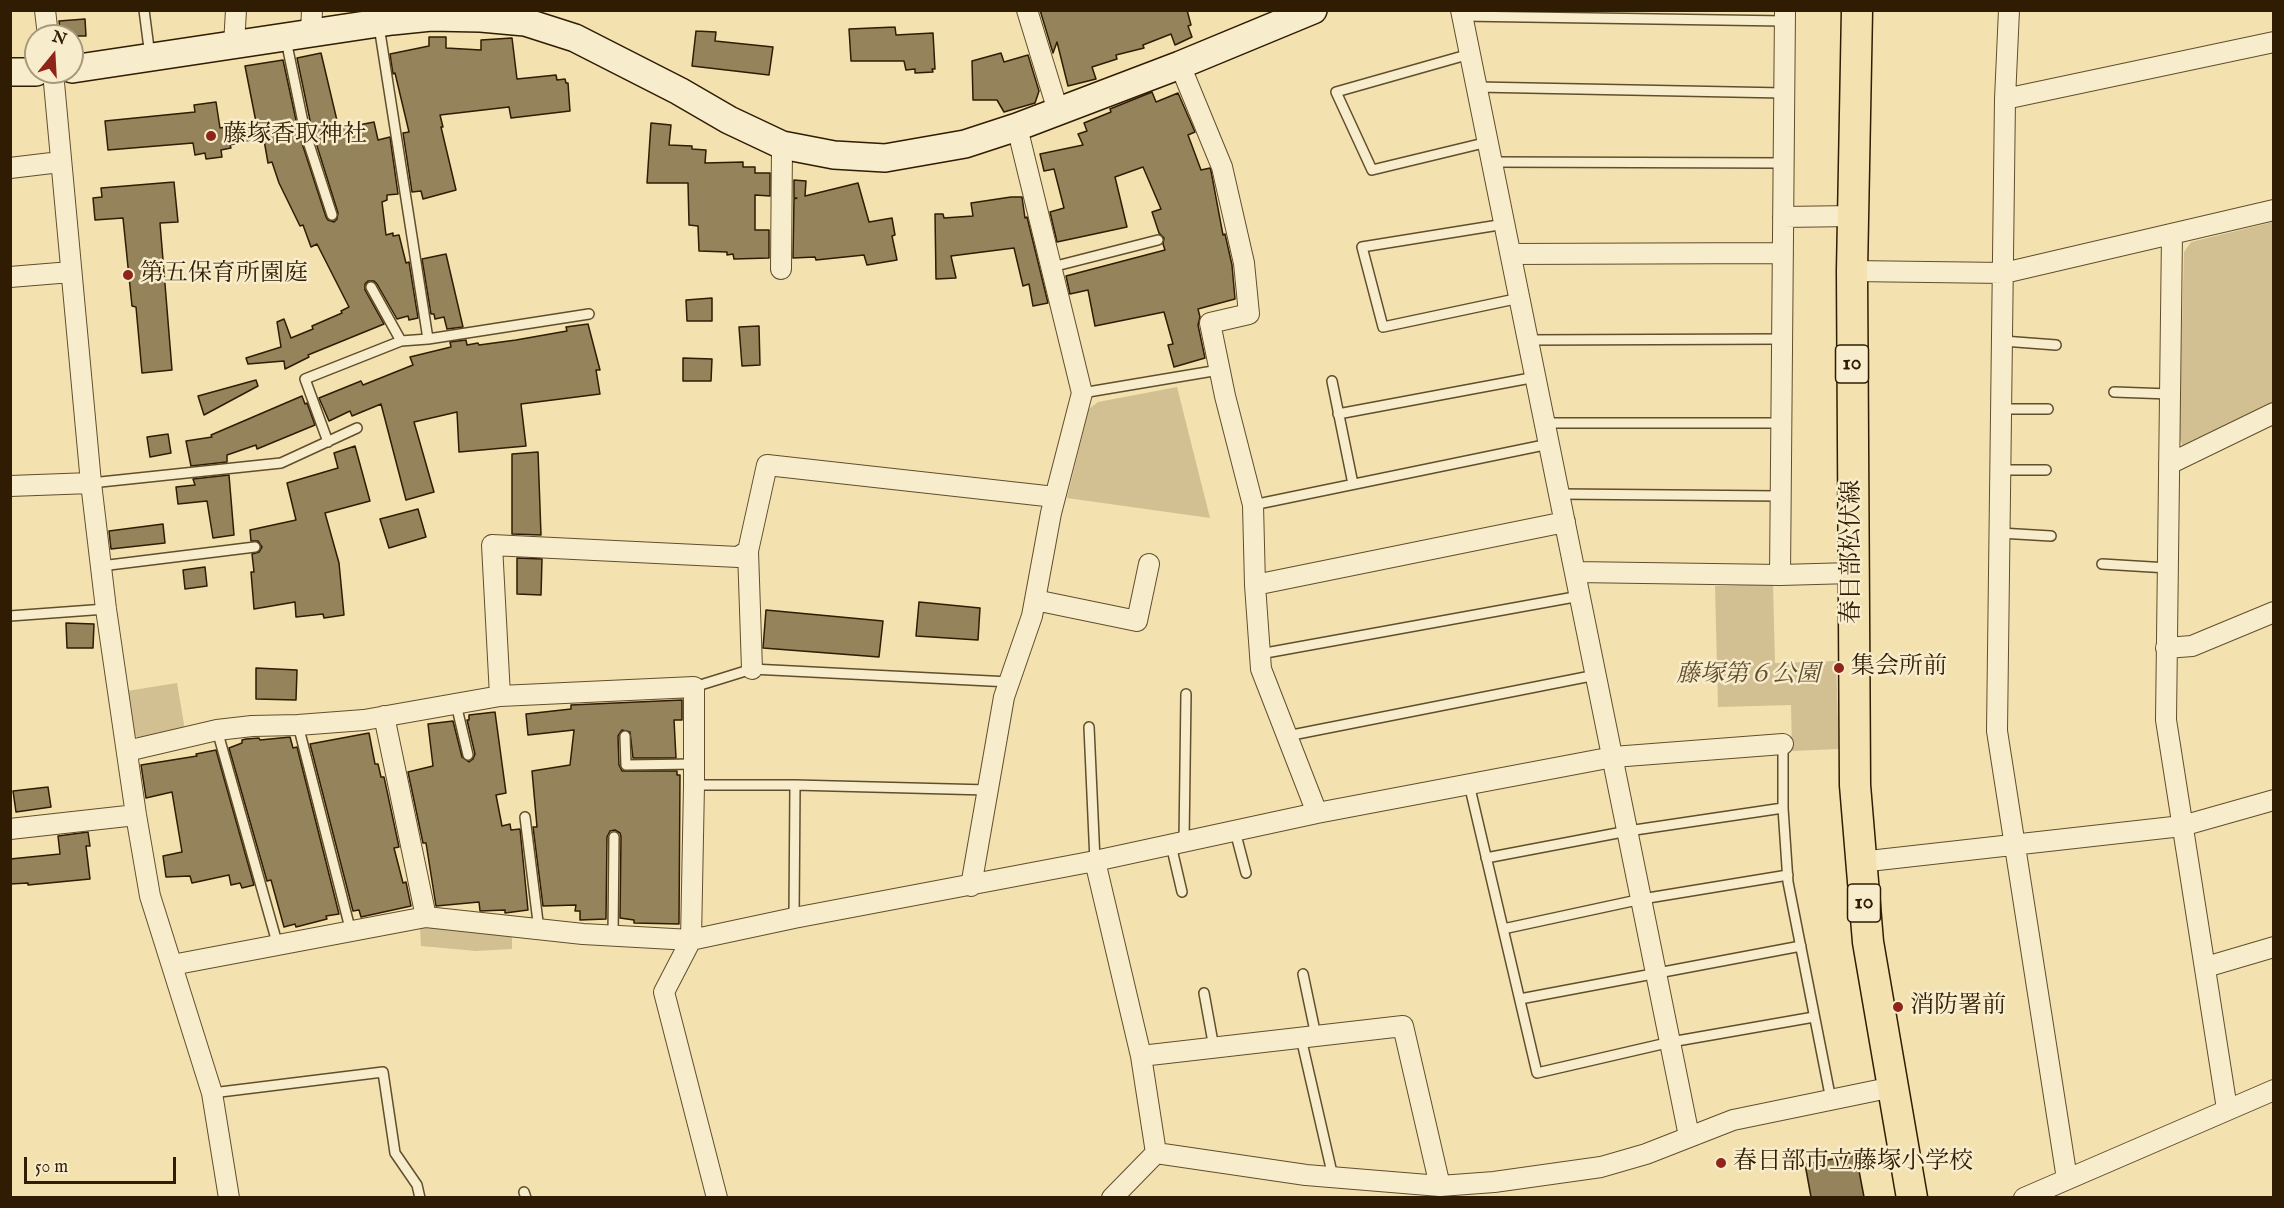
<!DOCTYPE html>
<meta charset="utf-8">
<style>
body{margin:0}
#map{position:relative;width:2284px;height:1208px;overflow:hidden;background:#f3e2af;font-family:"IM FELL English",serif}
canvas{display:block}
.frame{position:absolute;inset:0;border:12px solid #301c02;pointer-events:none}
.north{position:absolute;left:24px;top:24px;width:60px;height:60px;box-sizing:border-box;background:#f7eccb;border:2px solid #a7997b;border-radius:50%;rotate:18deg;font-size:16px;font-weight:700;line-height:24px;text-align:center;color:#301c02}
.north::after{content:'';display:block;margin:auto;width:21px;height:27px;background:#8f2418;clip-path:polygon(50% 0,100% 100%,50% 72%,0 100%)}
.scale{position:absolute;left:24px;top:1157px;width:152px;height:27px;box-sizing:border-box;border:3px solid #301c02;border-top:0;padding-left:8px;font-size:18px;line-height:21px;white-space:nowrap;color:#301c02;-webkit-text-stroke:4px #f7eccb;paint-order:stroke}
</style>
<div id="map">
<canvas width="2284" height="1208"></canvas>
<div class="frame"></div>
<div class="north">N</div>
<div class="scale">50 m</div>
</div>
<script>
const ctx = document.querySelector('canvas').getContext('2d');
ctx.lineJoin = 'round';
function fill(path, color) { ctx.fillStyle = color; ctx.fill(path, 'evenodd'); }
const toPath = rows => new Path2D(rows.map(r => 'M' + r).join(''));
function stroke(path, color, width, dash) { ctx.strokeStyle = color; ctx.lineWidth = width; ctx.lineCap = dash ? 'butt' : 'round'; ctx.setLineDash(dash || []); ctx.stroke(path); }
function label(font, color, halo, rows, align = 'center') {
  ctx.font = font + ' "IM FELL English","Noto Serif JP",serif'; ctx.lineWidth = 5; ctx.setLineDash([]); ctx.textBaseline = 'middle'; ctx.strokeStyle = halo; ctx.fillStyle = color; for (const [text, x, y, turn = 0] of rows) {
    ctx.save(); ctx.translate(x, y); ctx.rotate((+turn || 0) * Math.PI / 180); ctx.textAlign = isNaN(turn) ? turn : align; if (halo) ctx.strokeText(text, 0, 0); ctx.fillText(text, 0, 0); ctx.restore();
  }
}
fill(toPath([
 [2273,222,2273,403,2184,450,2179,436,2184,252,2191,242],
 [1177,387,1210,518,1067,498,1089,409,1098,402],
 [1773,584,1775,663,1836,661,1839,749,1792,751,1791,705,1718,707,1715,586],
 [177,683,185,730,140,739,133,734,127,691],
 [430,926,512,933,512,949,476,951,421,946,420,928]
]), '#d2c092');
const building = toPath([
 [1040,10,1187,10,1191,25,1188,26,1192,37,1175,45,1171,34,1143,45,1144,48,1116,55,1117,59,1092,67,1096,79,1068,86,1057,42,1053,53,1040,10],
 [85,19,86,36,61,36,59,21,85,19],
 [895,27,896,35,933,33,935,69,932,69,933,72,915,73,915,69,906,70,904,61,851,61,849,29,895,27],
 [696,31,716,32,715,41,773,47,769,75,692,66,696,31],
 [429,37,446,37,446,48,481,50,481,40,512,38,517,79,556,75,557,80,565,79,566,83,568,83,570,111,511,118,509,107,440,115,443,127,441,127,456,190,423,199,421,191,412,192,403,133,409,132,395,73,393,74,390,54,429,46,429,37],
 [321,53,339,129,374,122,378,140,390,137,398,194,387,195,387,200,382,202,386,235,393,233,393,236,399,235,406,263,409,262,418,318,409,320,408,316,397,319,377,284,374,281,368,281,365,284,365,290,384,324,308,355,309,357,285,369,284,361,248,364,246,358,281,347,277,322,284,319,291,338,313,329,312,326,342,313,341,311,349,307,317,244,311,247,303,225,300,226,279,183,272,162,268,163,264,140,262,137,230,145,231,148,221,150,222,157,206,159,205,153,195,155,193,143,108,150,105,121,195,112,194,105,216,102,220,128,226,127,227,129,256,122,245,66,283,60,299,134,326,217,328,220,334,222,337,219,338,213,312,130,297,58,321,53],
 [1001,53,1004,62,1028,55,1039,91,1035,103,1004,112,997,100,973,100,972,61,1001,53],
 [1152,92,1156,102,1178,93,1195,132,1188,135,1201,170,1210,168,1211,171,1223,235,1225,234,1232,265,1235,299,1198,309,1200,317,1198,325,1205,358,1174,367,1168,345,1173,344,1164,312,1095,326,1088,290,1070,294,1066,276,1165,250,1163,244,1164,238,1159,233,1152,212,1161,209,1143,167,1115,177,1127,227,1057,242,1050,212,1064,208,1054,169,1044,171,1040,154,1083,145,1078,134,1087,131,1084,123,1111,112,1110,109,1152,92],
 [651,123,671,125,669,145,692,146,692,149,706,150,705,163,743,162,743,167,755,167,755,173,770,173,770,196,755,195,755,230,769,230,769,258,734,259,733,254,727,255,727,252,699,251,698,226,689,225,688,183,647,183,651,123],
 [794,180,806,181,805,196,858,183,869,222,892,218,895,235,892,236,897,260,867,265,864,255,816,260,815,257,793,258,794,199,797,198,794,198,794,180],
 [174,182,178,222,160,223,172,370,142,373,136,307,132,306,123,218,95,220,93,198,102,197,101,188,174,182],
 [1011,197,1022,197,1025,218,1027,217,1048,303,1033,306,1029,284,1023,286,1014,248,951,256,956,278,936,279,935,214,943,214,944,218,973,216,971,203,1011,197],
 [446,254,463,327,447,329,444,317,435,319,434,314,431,314,422,259,446,254],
 [712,298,712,321,687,321,686,300,712,298],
 [588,324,600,370,596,370,600,394,521,404,526,446,459,452,457,412,414,422,434,492,406,500,381,404,352,416,350,411,329,421,319,398,361,381,363,385,413,365,410,357,451,347,450,342,466,340,467,345,478,343,479,345,516,340,567,331,566,327,588,324],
 [759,326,760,365,742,366,739,327,759,326],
 [683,358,712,359,711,381,683,381,683,358],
 [256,380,258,386,204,415,198,396,256,380],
 [302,396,305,404,307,403,315,425,257,449,256,445,227,455,227,462,191,466,186,441,212,437,211,435,302,396],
 [168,434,171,453,150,457,147,437,168,434],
 [355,446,370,501,325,513,339,563,344,615,324,618,323,614,296,617,295,602,254,609,251,572,254,572,252,554,259,552,262,547,258,541,251,541,250,530,296,520,287,483,338,468,334,453,355,446],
 [538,452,541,535,512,534,512,454,538,452],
 [229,475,234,535,213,538,207,501,178,504,176,487,195,485,193,479,229,475],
 [418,509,426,537,389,548,380,519,418,509],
 [163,524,165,543,111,549,109,531,163,524],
 [517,558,542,559,541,595,517,594,517,558],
 [205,567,207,586,185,589,183,570,205,567],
 [919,602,980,608,978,640,916,636,919,602],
 [766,610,883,621,879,657,763,648,766,610],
 [66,623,94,624,93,648,67,648,66,623],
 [256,668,297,670,296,700,256,699,256,668],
 [682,700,682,720,674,720,676,758,633,758,630,732,622,730,618,736,619,765,622,771,677,771,677,775,680,775,679,924,634,923,634,920,620,918,621,837,620,833,615,830,610,831,607,837,606,919,580,920,580,911,575,911,576,905,543,906,533,827,537,827,532,771,570,765,574,730,528,735,526,714,571,709,571,705,682,700],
 [495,712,506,793,496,795,502,826,510,824,511,830,520,829,528,910,505,913,505,910,480,911,479,902,436,906,426,843,423,843,408,772,433,766,428,724,453,721,462,757,469,762,473,759,475,754,467,720,469,720,469,715,495,712],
 [369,733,375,764,378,764,381,777,384,777,399,847,394,848,403,883,406,882,411,906,361,917,359,910,353,911,310,744,369,733],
 [290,737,293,748,297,747,339,914,326,916,327,919,296,927,295,924,284,927,271,880,267,881,229,748,242,743,242,740,246,739,259,738,260,740,290,737],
 [216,750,254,885,242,888,240,883,231,885,229,875,192,883,190,876,166,877,163,856,182,852,172,792,146,798,141,765,197,756,196,754,216,750],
 [48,787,51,807,16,812,13,791,48,787],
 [88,832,90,846,86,846,90,879,28,885,28,883,10,884,10,859,60,854,58,836,88,832],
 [1856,1155,1864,1197,1811,1197,1805,1164,1856,1155]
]);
fill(building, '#95835c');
stroke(building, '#301c02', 1.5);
const lane = toPath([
 [144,10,150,56],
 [1462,16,1785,21],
 [379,26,428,339,589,314],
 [286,40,305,132,332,215],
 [1470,54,1336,92,1372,170,1488,142],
 [1477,87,1784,93],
 [1492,162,1783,163],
 [1505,224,1362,247,1383,327,1520,298],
 [1052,267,1158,240],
 [371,287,401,341,428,339],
 [1528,340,1782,339],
 [2003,341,2056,345],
 [1332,381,1353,484],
 [2114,392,2170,394],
 [1082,393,1219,370],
 [2002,409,2048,409],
 [1338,414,1536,377],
 [1545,423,1781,423],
 [328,442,305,379,401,341],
 [2001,470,2046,470],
 [91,483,281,463,357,428],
 [1559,494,1780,496],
 [1253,505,1549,444],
 [2000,533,2051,536],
 [2102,564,2168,568],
 [101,566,255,547],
 [10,616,106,609],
 [1260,654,1580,596],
 [694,687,752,669,1010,682],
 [456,704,468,755],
 [298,725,351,932],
 [1089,727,1095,861],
 [217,730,278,946],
 [625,736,626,765,694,764],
 [1287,736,1596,675],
 [1783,744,1783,808,1788,882,1831,1100],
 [1469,784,1537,1073,1671,1042,1814,1017],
 [694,785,795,785,988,790],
 [525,817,539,930],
 [1235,831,1246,873],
 [1184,842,1186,694],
 [1171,845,1182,892],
 [1486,858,1628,831,1783,808],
 [794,918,795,785],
 [1503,929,1642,899,1788,875],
 [613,935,614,837],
 [1303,974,1316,1036],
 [1204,993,1214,1048],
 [1520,999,1801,946],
 [1301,1038,1333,1177],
 [212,1093,383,1072,395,1153,417,1185,420,1198],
 [524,1192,526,1198]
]);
const street = toPath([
 [45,10,48,36],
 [1027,10,1058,111],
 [1461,10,1689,1136],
 [2009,10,2005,99,1997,731,2067,1179],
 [311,32,312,10],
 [234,45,236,10],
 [1180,65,1222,167,1244,263,1249,314,1210,323,1225,396,1253,505,1255,585,1261,669,1317,813],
 [53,72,91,483,106,609,136,815,150,896,212,1093,229,1198],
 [2005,99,2274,42],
 [10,168,60,162],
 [1783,217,1853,216],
 [2172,234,2166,720,2227,1109],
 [1511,254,1783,253],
 [781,269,782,145],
 [1852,271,2004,273,2274,210],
 [10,277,71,272],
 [2169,464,2274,413],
 [10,486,91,483],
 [748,551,752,669],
 [1575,572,1780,575,1852,573],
 [1780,575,1785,10],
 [1255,585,1565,522],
 [1035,600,1137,621,1149,564],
 [2166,648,2192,646,2274,612],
 [500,696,492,545,738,557,748,551,767,465,1055,497],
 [384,716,426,917],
 [127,751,217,730,252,726,298,725,364,720,500,696,694,687,694,785,691,940,664,992,717,1198],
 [10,829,136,815],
 [1095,861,1141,1056,1156,1153],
 [1860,862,2182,826,2274,800],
 [971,886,1004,697,1032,616,1051,513,1082,393,1017,127],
 [172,965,426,917,583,934,691,940,794,918,1095,861,1317,813,1613,757,1783,744],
 [2206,967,2274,947],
 [1141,1056,1403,1026,1440,1186],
 [1156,1153,1306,1175,1440,1186,1494,1182,1601,1167,1646,1154,1733,1120,1893,1087],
 [1112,1198,1156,1153],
 [2024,1198,2274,1090]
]);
const secondary = toPath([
 [72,69,392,21,431,17,481,18,525,22,575,38,679,91,729,120,782,145,834,155,885,158,965,144,1017,127,1180,65,1313,10],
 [10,72,36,72]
]);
const primary = toPath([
 [1857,10,1852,271,1855,785,1868,942,1912,1198]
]);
stroke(lane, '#614e2d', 12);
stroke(street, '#614e2d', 22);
stroke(secondary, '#301c02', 30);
stroke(primary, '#301c02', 33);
stroke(lane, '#f7eccb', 9);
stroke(street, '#f7eccb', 20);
stroke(secondary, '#f7eccb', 27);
stroke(primary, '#f3e2af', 30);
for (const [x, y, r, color] of [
 [211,136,6,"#8f2418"],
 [128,275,6,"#8f2418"],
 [1839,668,6,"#8f2418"],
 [1898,1007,6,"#8f2418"],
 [1721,1163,6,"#8f2418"]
]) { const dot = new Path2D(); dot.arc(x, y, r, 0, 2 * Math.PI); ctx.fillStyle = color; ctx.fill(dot); stroke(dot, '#f7eccb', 2); }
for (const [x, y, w] of [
 [1852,364,33],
 [1864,903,33]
]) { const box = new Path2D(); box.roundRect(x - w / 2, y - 19, w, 38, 4.5); ctx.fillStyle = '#f7eccb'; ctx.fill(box); stroke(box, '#301c02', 1.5); }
label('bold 22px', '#301c02', null, [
 ["10",1852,364],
 ["10",1864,903]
]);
label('24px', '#301c02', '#f7eccb', [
 ["藤塚香取神社",223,136],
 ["第五保育所園庭",140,275],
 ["集会所前",1851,668],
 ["消防署前",1910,1007],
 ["春日部市立藤塚小学校",1733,1163]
], 'left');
label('24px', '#301c02', '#f7eccb', [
 ["春日部松伏線",1853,552,-90]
]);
label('italic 24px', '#614d2d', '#f7eccb', [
 ["藤塚第６公園",1748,676]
]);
</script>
